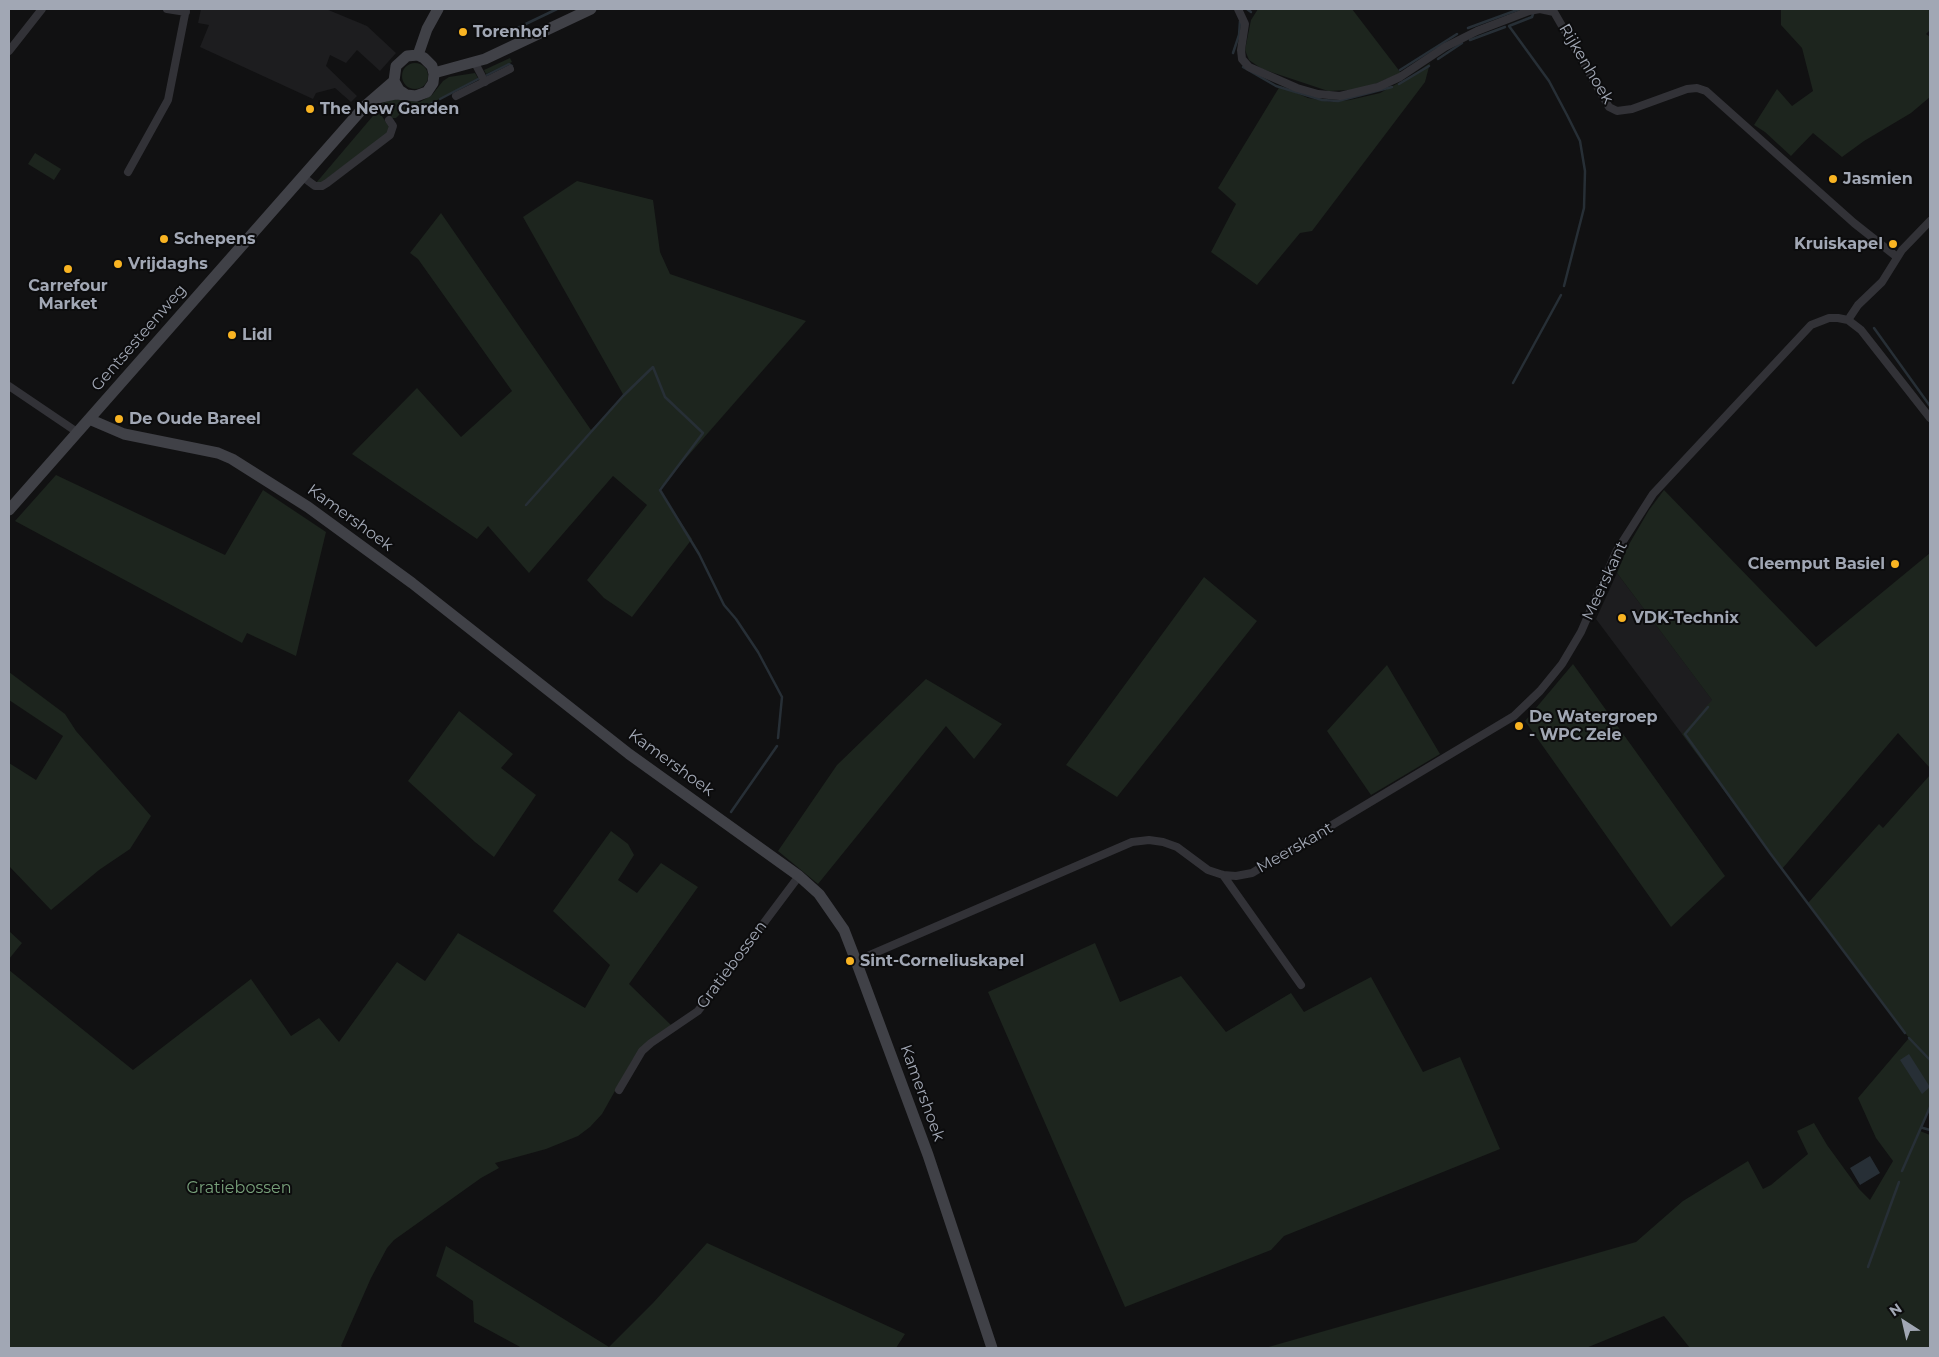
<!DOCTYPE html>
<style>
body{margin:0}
#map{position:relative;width:1939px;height:1357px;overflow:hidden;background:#111112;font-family:Montserrat,sans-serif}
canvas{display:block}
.frame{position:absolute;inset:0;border:10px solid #a1a7b4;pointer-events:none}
.north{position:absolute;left:1879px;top:1297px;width:50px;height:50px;-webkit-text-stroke:4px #0c0c0d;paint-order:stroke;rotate:325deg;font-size:14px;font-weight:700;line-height:20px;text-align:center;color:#a1a7b4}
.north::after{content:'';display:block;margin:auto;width:18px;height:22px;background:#a1a7b4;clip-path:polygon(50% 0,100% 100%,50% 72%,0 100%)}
</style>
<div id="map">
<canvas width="1939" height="1357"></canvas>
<div class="frame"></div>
<div class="north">N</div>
</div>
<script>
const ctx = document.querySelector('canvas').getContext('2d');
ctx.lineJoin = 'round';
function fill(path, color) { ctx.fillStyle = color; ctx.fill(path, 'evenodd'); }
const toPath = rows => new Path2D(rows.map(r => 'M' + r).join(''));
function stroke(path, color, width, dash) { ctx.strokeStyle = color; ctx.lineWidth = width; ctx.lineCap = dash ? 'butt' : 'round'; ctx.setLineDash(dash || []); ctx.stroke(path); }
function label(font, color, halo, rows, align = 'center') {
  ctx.font = font + ' Montserrat,sans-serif'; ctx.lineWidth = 4; ctx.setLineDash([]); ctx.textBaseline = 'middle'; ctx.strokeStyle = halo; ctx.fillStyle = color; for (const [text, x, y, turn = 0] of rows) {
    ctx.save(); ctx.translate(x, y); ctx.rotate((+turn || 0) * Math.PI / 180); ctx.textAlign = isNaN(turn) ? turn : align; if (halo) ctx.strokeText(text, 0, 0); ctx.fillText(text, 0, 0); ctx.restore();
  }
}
fill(toPath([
 [201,9,326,9,367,26,396,53,380,71,357,50,346,63,330,55,326,66,357,96,351,102,335,88,316,93,313,99,200,47,209,25,198,23],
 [1617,573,1713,701,1682,734,1596,619]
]), '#1d1d1f');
fill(toPath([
 [1258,9,1352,9,1401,73,1370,86,1351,90,1328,91,1262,69,1249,60,1245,50,1251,20],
 [1781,9,1930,9,1930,30,1926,34,1930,37,1930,97,1911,113,1864,141,1842,157,1813,133,1791,156,1765,132,1754,125,1777,89,1792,106,1813,91,1802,48,1781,25],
 [510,58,512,62,486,74,484,70],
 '402 76a13 13 0 1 1 26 0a13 13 0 1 1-26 0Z',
 [1430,63,1425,82,1312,231,1300,233,1257,285,1211,252,1236,204,1218,188,1280,86,1308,98,1331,102,1350,100,1380,93,1411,76],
 [475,73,478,78,410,115,402,112,396,118,391,118,380,104,394,99,420,102,432,95,443,81,449,77],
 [378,110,389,127,388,133,322,182,316,183],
 [35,153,61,169,54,180,28,164],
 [577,181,653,200,660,252,670,274,806,321,659,489,692,539,632,617,604,598,587,580,647,505,613,476,529,573,488,526,477,539,352,454,417,388,461,437,512,391,418,259,410,253,441,213,591,430,624,396,523,217],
 [56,475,225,555,263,490,326,532,296,656,247,633,242,643,15,521],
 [1664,490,1816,647,1930,553,1930,768,1898,733,1782,869,1682,734,1712,700,1617,573,1628,546,1649,510],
 [1204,577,1257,621,1117,797,1066,765],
 [1573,664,1725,876,1671,927,1525,721],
 [1387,665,1440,754,1371,795,1327,731],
 [9,672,65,714,76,731,151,816,130,849,99,870,51,910,9,866,9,763,36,780,63,736,9,700],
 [926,679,1002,724,974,759,946,726,818,884,778,851,837,765],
 [459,711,513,754,501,768,536,795,494,857,475,842,408,781],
 [1930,775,1930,1109,1920,1131,1930,1135,1930,1348,1690,1348,1664,1316,1586,1348,1265,1348,1636,1242,1683,1201,1748,1161,1763,1189,1771,1185,1808,1154,1797,1131,1814,1123,1827,1145,1859,1189,1870,1200,1893,1161,1876,1138,1858,1098,1909,1038,1808,903,1879,824,1883,828],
 [611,831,628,844,634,855,618,880,637,893,661,863,698,887,629,984,672,1026,633,1059,602,1114,590,1127,578,1136,546,1149,495,1163,499,1168,481,1178,394,1240,387,1248,371,1278,341,1346,344,1348,9,1348,9,970,133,1070,251,979,291,1036,319,1018,339,1042,397,962,425,981,458,933,585,1008,610,965,553,911],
 [9,931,22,943,9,959],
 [1095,943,1120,1002,1181,976,1226,1032,1291,993,1304,1012,1371,977,1423,1072,1460,1057,1500,1149,1284,1236,1271,1250,1125,1307,988,992],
 [707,1243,905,1334,896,1348,522,1348,474,1322,473,1301,436,1276,446,1246,609,1347,653,1303]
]), '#1d251e');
fill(toPath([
 [1909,1054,1930,1087,1922,1094,1900,1060],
 [1870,1156,1880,1173,1860,1185,1850,1168]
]), '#272f36');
stroke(toPath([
 [1247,9,1251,12],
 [1533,14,1532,17,1509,26,1549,81,1567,115,1580,141,1585,171,1584,208,1564,286],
 [1468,28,1520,9],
 [507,33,557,9],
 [1470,40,1505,27],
 [1233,53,1239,35,1240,21],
 [1438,59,1462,43],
 [1243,67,1276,86,1322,100,1338,101,1392,87],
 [1400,70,1457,34],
 [487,75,509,64,512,66],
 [1399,84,1429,66],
 [440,99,478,79],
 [413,114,434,102],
 [1874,328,1930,406],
 [1513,383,1561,295],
 [526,505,623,396,653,367,665,397,703,433,660,490,699,554,724,605,736,619,758,652,782,697,778,738],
 [1708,707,1685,734,1770,853,1905,1033],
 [731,812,777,746],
 [1909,1038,1930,1060],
 [1923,1128,1930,1130],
 [1902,1171,1930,1107],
 [1868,1267,1899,1182]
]), '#272f36', 2.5);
stroke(toPath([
 [167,9,186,12],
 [1238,9,1245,24,1241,50,1242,59,1249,67,1297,88,1318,94,1340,96,1378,87,1400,77,1445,47,1477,31,1529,11,1540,9,1554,12,1609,107,1617,111,1632,109,1687,89,1697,88,1706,91,1854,223,1897,257],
 [9,51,42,9],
 [475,63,485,82],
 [456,96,510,69],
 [128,172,168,100,186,9],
 [303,177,315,186,322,186,327,183,390,135,393,126,389,120],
 [1848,320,1858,305,1882,282,1902,250,1930,221],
 [9,386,77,432],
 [1223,875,1301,985],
 [856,961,1132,842,1149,840,1163,842,1177,847,1208,870,1223,875,1236,876,1252,873,1514,716,1540,691,1562,664,1581,632,1616,552,1653,494,1811,325,1829,318,1838,318,1848,320,1861,330,1930,418],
 [619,1090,642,1051,651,1043,698,1011,799,876]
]), '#323237', 8);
stroke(toPath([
 [418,55,427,29,438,9],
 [434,73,485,59,591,9],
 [378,98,396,94,416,96,427,92,433,83,434,74,432,66,424,58,418,55,407,56,396,66,394,81,399,90,405,94],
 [89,419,124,434,218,453,232,459,308,507,412,583,629,754,799,876,819,894,844,930,856,961,928,1155,992,1348],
 [9,510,364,107,394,81]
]), '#404147', 11);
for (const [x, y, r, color] of [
 [463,32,5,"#f9b422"],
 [310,109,5,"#f9b422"],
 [1833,179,5,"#f9b422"],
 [164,239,5,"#f9b422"],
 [1893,244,5,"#f9b422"],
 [118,264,5,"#f9b422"],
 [68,269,5,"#f9b422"],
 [232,335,5,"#f9b422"],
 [119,419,5,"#f9b422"],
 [1895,564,5,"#f9b422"],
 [1622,618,5,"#f9b422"],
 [1519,726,5,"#f9b422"],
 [850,961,5,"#f9b422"]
]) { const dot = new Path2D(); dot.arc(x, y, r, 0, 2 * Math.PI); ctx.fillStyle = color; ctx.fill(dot); stroke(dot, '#0c0c0d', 2); }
label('bold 16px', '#a1a7b4', '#0c0c0d', [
 ["Torenhof",473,32],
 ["The New Garden",320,109],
 ["Jasmien",1843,179],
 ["Schepens",174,239],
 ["Kruiskapel",1883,244,"right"],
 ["Vrijdaghs",128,264],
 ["Carrefour",68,286,"center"],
 ["Market",68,304,"center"],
 ["Lidl",242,335],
 ["De Oude Bareel",129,419],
 ["Cleemput Basiel",1885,564,"right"],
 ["VDK-Technix",1632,618],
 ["De Watergroep",1529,717],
 ["- WPC Zele",1529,735],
 ["Sint-Corneliuskapel",860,961]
], 'left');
label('16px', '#a1a7b4', '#0c0c0d', [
 ["Rijkenhoek",1586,64,59],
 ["Gentsesteenweg",139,338,-49],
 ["Kamershoek",350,518,36],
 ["Meerskant",1605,581,-65],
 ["Kamershoek",671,763,36],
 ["Meerskant",1295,848,-30],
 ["Gratiebossen",732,965,-53],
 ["Kamershoek",922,1093,70]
]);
label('16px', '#77a07a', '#0c0c0d', [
 ["Gratiebossen",239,1188]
]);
</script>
